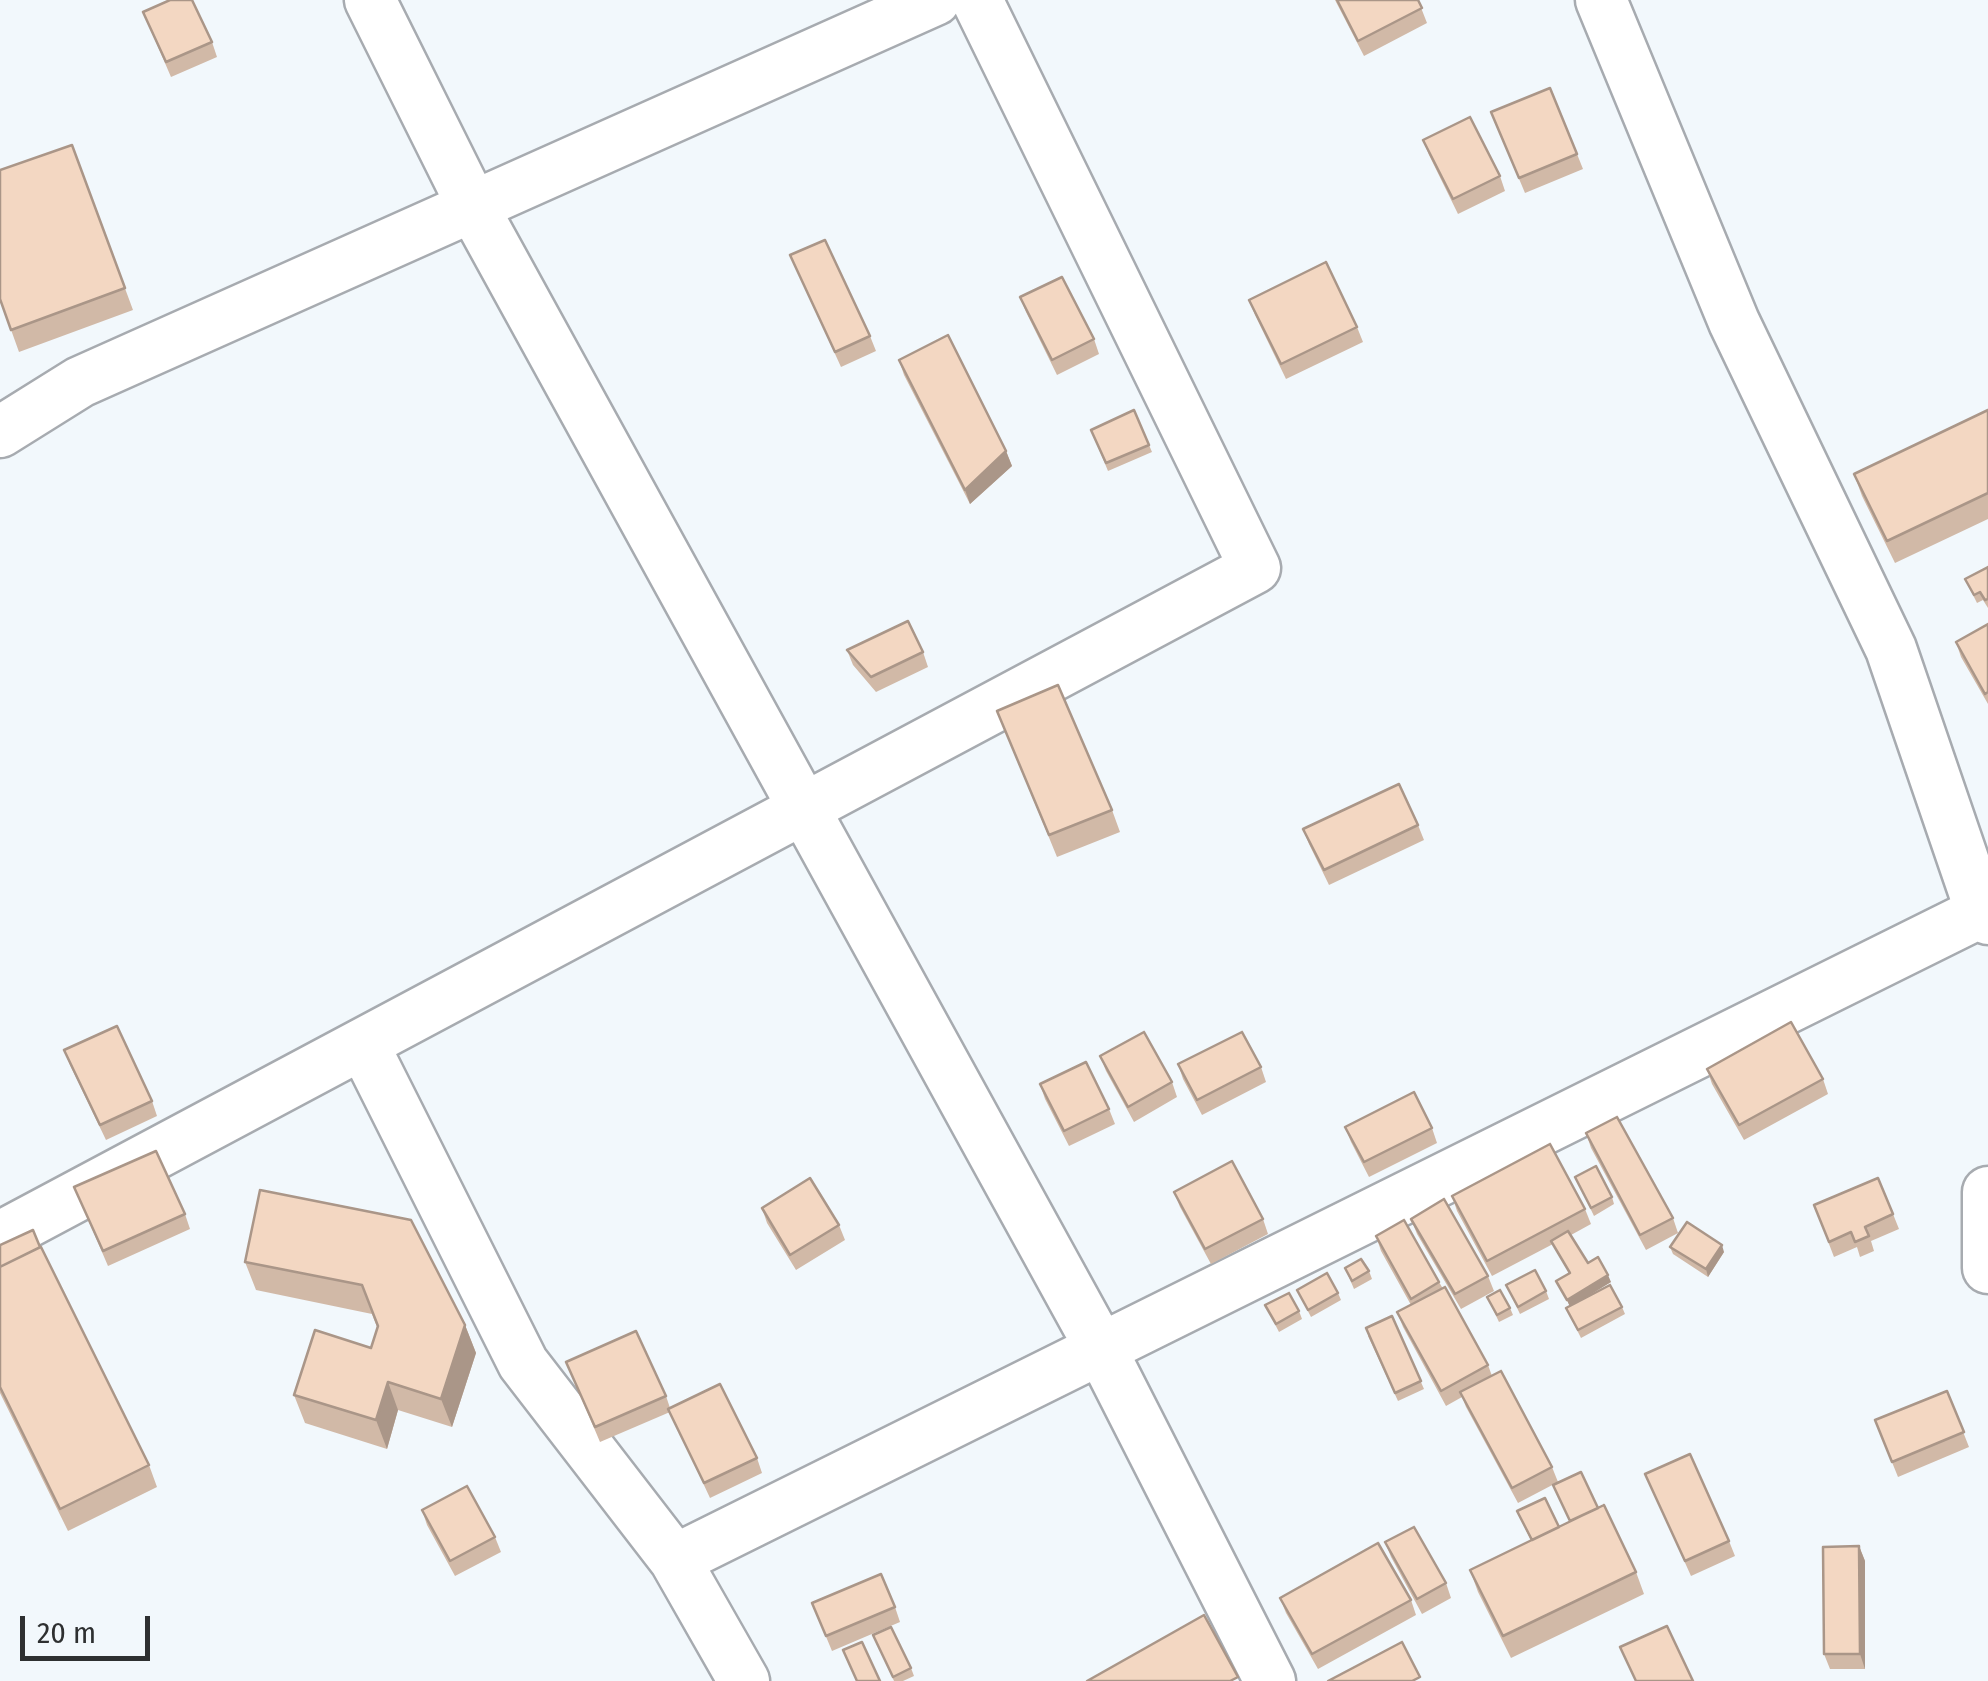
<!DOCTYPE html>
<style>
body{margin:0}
#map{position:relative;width:1988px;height:1681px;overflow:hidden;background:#f2f8fc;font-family:"Fira Sans Condensed",sans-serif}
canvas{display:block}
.scale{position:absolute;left:20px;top:1616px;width:130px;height:45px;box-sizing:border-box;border:5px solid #2e3031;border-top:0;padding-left:12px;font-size:30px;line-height:35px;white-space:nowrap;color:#2e3031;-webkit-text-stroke:8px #f2f8fc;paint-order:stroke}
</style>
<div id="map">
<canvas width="1988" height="1681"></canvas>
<div class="scale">20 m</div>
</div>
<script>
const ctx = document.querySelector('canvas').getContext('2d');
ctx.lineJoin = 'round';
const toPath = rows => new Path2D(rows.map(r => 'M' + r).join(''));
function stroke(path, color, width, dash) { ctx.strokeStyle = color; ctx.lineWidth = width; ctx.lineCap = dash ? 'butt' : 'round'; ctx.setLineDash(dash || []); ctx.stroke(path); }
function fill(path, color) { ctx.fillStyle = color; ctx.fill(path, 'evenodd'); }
const minor = toPath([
 [370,0,473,207,1101,1349,1270,1681],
 [1601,0,1734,322,1891,649,1981,912,1988,919],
 [0,432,80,382,935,0],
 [363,1044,523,1363,675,1560,744,1681],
 [1988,1192,1988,1268],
 [0,1237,1255,568,977,0],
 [675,1560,1981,912]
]);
stroke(minor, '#a7abb0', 55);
stroke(minor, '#fff', 50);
fill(toPath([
 [1335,0,1418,0,1427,23,1364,56],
 [143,12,212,42,217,57,171,77],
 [1491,112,1577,154,1583,169,1525,193],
 [1423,140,1500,176,1505,191,1458,214,1429,155],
 [72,145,133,310,19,352,0,299],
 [790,255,870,336,876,351,841,367],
 [1020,297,1094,339,1099,354,1057,375,1026,312],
 [1249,300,1357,327,1363,342,1286,379,1255,315],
 [899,360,1006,451,1012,466,970,504,904,375],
 [1134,410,1152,452,1108,471,1091,430],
 [1988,410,1988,519,1895,563,1862,496,1854,474],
 [1988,567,1988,608,1983,600,1977,603,1965,579],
 [1988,624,1988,704,1961,657,1956,642],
 [847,650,923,652,928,667,876,692,853,665],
 [997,711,1112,810,1120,832,1057,857],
 [1418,825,1424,840,1329,885,1309,844,1303,829],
 [64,1050,152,1101,157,1116,106,1140,70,1065],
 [1100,1056,1172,1082,1177,1097,1134,1122,1106,1071],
 [1178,1064,1261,1067,1266,1082,1202,1115,1183,1079],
 [1707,1069,1823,1079,1828,1094,1744,1140,1712,1084],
 [1040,1084,1109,1109,1115,1124,1069,1146,1045,1099],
 [1345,1127,1432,1128,1437,1143,1369,1177,1351,1142],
 [1586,1133,1673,1218,1678,1233,1646,1250,1591,1148],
 [1575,1177,1612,1197,1614,1204,1594,1216],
 [74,1187,185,1214,190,1229,108,1266],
 [260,1190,465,1325,476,1353,452,1427,398,1410,387,1449,305,1423,294,1395,371,1348,377,1327,372,1314,256,1290,245,1262],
 [1174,1192,1263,1219,1268,1234,1211,1264,1180,1207],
 [1452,1196,1585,1209,1591,1224,1571,1235,1588,1263,1611,1282,1588,1296,1622,1307,1625,1314,1581,1338,1566,1308,1570,1306,1556,1281,1569,1273,1553,1244,1492,1276,1457,1211],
 [1814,1205,1893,1214,1899,1229,1871,1241,1874,1251,1860,1257,1857,1247,1834,1257],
 [762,1208,839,1225,845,1240,796,1270,767,1223],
 [1411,1219,1488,1276,1494,1291,1461,1309,1417,1234],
 [1376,1236,1439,1282,1488,1365,1492,1376,1552,1467,1558,1482,1518,1503,1466,1407,1462,1397,1446,1406,1403,1327,1397,1312,1411,1305,1381,1251],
 [0,1245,149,1465,157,1487,68,1531,0,1393],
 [1670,1247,1724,1252,1708,1277,1673,1254],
 [1345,1268,1369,1271,1372,1279,1354,1289],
 [1506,1285,1546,1291,1549,1299,1520,1314],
 [1297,1290,1338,1293,1341,1300,1311,1317],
 [1487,1297,1510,1308,1513,1315,1499,1322],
 [1265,1305,1299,1311,1302,1319,1279,1332],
 [1392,1316,1424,1389,1398,1401,1368,1336],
 [566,1362,666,1396,670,1408,757,1458,762,1473,710,1498,670,1412,600,1442],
 [1947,1391,1969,1447,1898,1477,1875,1420],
 [1645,1474,1729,1541,1735,1556,1691,1576],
 [1598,1508,1636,1572,1644,1594,1511,1658,1478,1592,1470,1570,1531,1541,1517,1511,1559,1527],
 [422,1510,495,1537,501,1552,455,1576,427,1525],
 [1385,1542,1446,1583,1451,1598,1422,1614,1391,1557],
 [1859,1546,1865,1561,1865,1669,1830,1669,1824,1654],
 [1280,1598,1411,1600,1416,1615,1318,1669,1286,1613],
 [812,1603,895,1607,900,1622,832,1651],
 [876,1642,911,1668,914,1676,903,1681,894,1681]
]), '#d1b9a7');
fill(toPath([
 [1006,451,1012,466,970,504,965,490],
 [1722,1245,1724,1252,1708,1277,1706,1269],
 [1608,1275,1611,1282,1570,1307,1567,1300],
 [465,1325,476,1353,452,1427,441,1399],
 [388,1382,398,1410,387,1449,376,1420],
 [1859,1546,1865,1561,1865,1669,1860,1654]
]), '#aa9688');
const building = toPath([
 [170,0,192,0,212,42,166,62,143,12,170,0],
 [1337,0,1418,0,1422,8,1358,41,1337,0],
 [1550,88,1577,154,1519,178,1491,112,1550,88],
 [1470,117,1500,176,1453,199,1423,140,1470,117],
 [72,145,125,288,11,330,0,299,0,170,72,145],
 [825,240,870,336,835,352,790,255,825,240],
 [1326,262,1357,327,1281,364,1249,300,1326,262],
 [1062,277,1094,339,1052,360,1020,297,1062,277],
 [948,335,1006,451,965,490,899,360,948,335],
 [1134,410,1149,445,1106,463,1091,430,1134,410],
 [1988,410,1988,493,1887,541,1854,474,1988,410],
 [1988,567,1988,599,1985,600,1980,592,1974,595,1965,579,1988,567],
 [908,621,923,652,871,677,847,650,908,621],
 [1988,624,1988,692,1985,694,1956,642,1988,624],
 [1058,685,1112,810,1049,835,997,711,1058,685],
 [1399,784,1418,825,1324,870,1303,829,1399,784],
 [1791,1022,1823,1079,1739,1125,1707,1069,1791,1022],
 [117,1026,152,1101,100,1125,64,1050,117,1026],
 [1144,1032,1172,1082,1128,1107,1100,1056,1144,1032],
 [1242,1032,1261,1067,1197,1100,1178,1064,1242,1032],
 [1086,1062,1109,1109,1064,1131,1040,1084,1086,1062],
 [1414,1092,1432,1128,1364,1162,1345,1127,1414,1092],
 [1617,1117,1673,1218,1640,1235,1586,1133,1617,1117],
 [1550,1144,1585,1209,1487,1261,1452,1196,1550,1144],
 [156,1151,185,1214,103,1251,74,1187,156,1151],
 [1232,1161,1263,1219,1205,1249,1174,1192,1232,1161],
 [1596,1166,1612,1197,1591,1208,1575,1177,1596,1166],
 [810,1178,839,1225,790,1255,762,1208,810,1178],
 [1878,1178,1893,1214,1865,1227,1869,1236,1855,1242,1851,1232,1829,1242,1814,1205,1878,1178],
 [260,1190,411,1220,465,1325,441,1399,388,1382,376,1420,294,1395,315,1330,371,1348,378,1326,362,1285,245,1262,260,1190],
 [1444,1199,1488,1276,1455,1294,1411,1219,1444,1199],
 [1404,1220,1439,1282,1411,1299,1376,1236,1404,1220],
 [1687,1222,1722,1245,1706,1269,1670,1247,1687,1222],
 [33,1230,40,1247,0,1267,0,1245,33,1230],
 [1568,1231,1588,1263,1598,1257,1608,1275,1567,1300,1556,1281,1570,1273,1551,1241,1568,1231],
 [41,1247,149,1465,60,1509,0,1387,0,1267,41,1247],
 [1361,1259,1369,1271,1352,1281,1345,1268,1361,1259],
 [1535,1270,1546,1291,1518,1307,1506,1285,1535,1270],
 [1327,1273,1338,1293,1308,1310,1297,1290,1327,1273],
 [1610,1285,1622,1307,1578,1330,1566,1308,1610,1285],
 [1445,1287,1488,1365,1441,1391,1397,1312,1445,1287],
 [1500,1290,1510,1308,1497,1315,1487,1297,1500,1290],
 [1289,1293,1299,1311,1276,1324,1265,1305,1289,1293],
 [1392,1316,1421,1381,1395,1393,1366,1328,1392,1316],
 [636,1331,666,1396,595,1427,566,1362,636,1331],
 [1501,1371,1552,1467,1512,1488,1460,1392,1501,1371],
 [720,1384,757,1458,704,1483,668,1409,720,1384],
 [1947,1391,1964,1432,1892,1462,1875,1420,1947,1391],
 [1690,1454,1729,1541,1685,1561,1645,1474,1690,1454],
 [1581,1472,1598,1508,1570,1521,1553,1485,1581,1472],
 [467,1486,495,1537,450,1561,422,1510,467,1486],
 [1545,1498,1559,1527,1532,1540,1517,1511,1545,1498],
 [1604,1505,1636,1572,1503,1636,1470,1570,1604,1505],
 [1414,1527,1446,1583,1417,1599,1385,1542,1414,1527],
 [1378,1543,1411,1600,1312,1654,1280,1598,1378,1543],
 [1859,1546,1860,1654,1824,1654,1823,1547,1859,1546],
 [881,1574,895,1607,826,1636,812,1603,881,1574],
 [1204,1615,1238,1677,1230,1681,1087,1681,1204,1615],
 [1667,1626,1693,1681,1636,1681,1620,1647,1667,1626],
 [891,1627,911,1668,893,1677,873,1635,891,1627],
 [862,1642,880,1681,857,1681,843,1650,862,1642],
 [1402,1642,1420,1677,1412,1681,1328,1681,1402,1642]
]);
fill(building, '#f3d7c2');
stroke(building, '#aa9688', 2.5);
</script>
